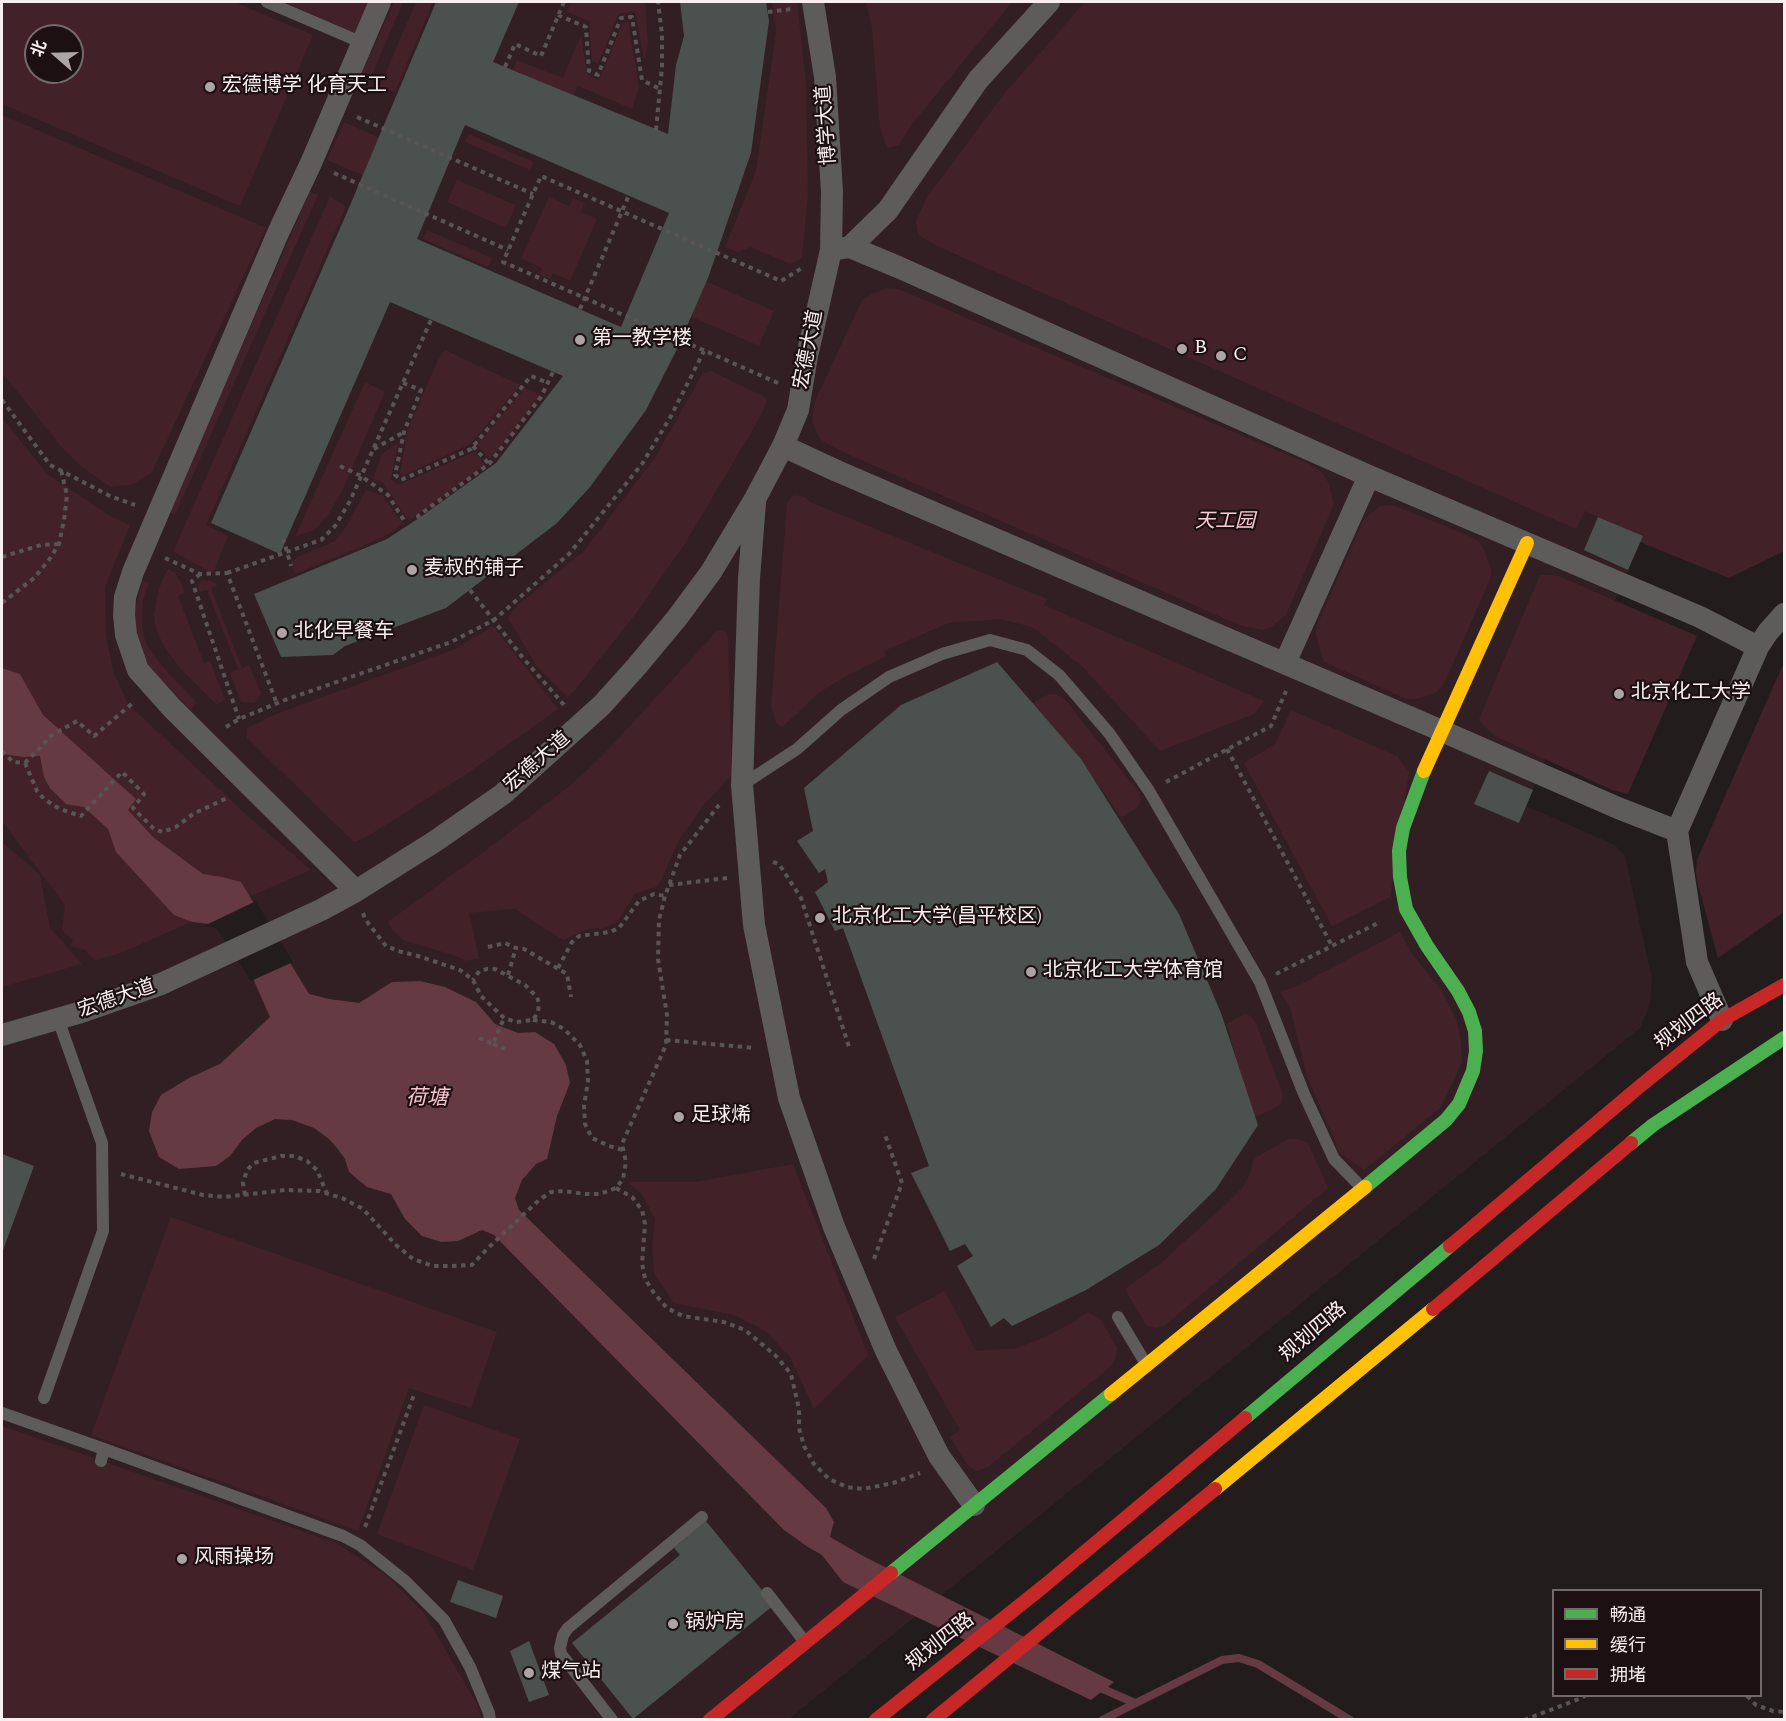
<!DOCTYPE html>
<meta charset="utf-8">
<style>
body{margin:0}
#map{position:relative;width:1786px;height:1721px;overflow:hidden;background:#231c1d;font-family:Spectral,"Noto Sans SC",serif}
canvas{display:block}
.frame{position:absolute;inset:0;border:3px solid #f8eeef;pointer-events:none}
.legend{position:absolute;left:1552px;top:1589px;width:210px;height:108px;box-sizing:border-box;background:#1c1012;border:2px solid #74696a;margin:0;padding:8px 10px;list-style:none;font-size:18px;color:#f8eeef}
.legend li{display:flex;align-items:center;gap:12px;height:30px}
.legend b{width:30px;border:2px solid #74696a}
.north{position:absolute;left:24px;top:24px;width:60px;height:60px;box-sizing:border-box;background:#1c1012;border:2px solid #74696a;border-radius:50%;rotate:290deg;font-size:16px;font-weight:700;line-height:24px;text-align:center;color:#f8eeef}
.north::after{content:'';display:block;margin:auto;width:21px;height:27px;background:#ada4a6;clip-path:polygon(50% 0,100% 100%,50% 72%,0 100%)}
</style>
<div id="map">
<canvas width="1786" height="1721"></canvas>
<div class="frame"></div>
<ul class="legend">
<li><b style="height:8px;background:#4caf50"></b>畅通</li>
<li><b style="height:8px;background:#ffc107"></b>缓行</li>
<li><b style="height:8px;background:#c62828"></b>拥堵</li>
</ul>
<div class="north">北</div>
</div>
<script>
const ctx = document.querySelector('canvas').getContext('2d');
ctx.lineJoin = 'round';
function fill(path, color) { ctx.fillStyle = color; ctx.fill(path, 'evenodd'); }
const toPath = rows => new Path2D(rows.map(r => 'M' + r).join(''));
function stroke(path, color, width, dash) { ctx.strokeStyle = color; ctx.lineWidth = width; ctx.lineCap = dash ? 'butt' : 'round'; ctx.setLineDash(dash || []); ctx.stroke(path); }
function label(font, color, halo, rows, align = 'center') {
  ctx.font = font + ' Spectral,"Noto Sans SC",serif'; ctx.lineWidth = 4.5; ctx.setLineDash([]); ctx.textBaseline = 'middle'; ctx.strokeStyle = halo; ctx.fillStyle = color; for (const [text, x, y, turn = 0] of rows) {
    ctx.save(); ctx.translate(x, y); ctx.rotate((+turn || 0) * Math.PI / 180); ctx.textAlign = isNaN(turn) ? turn : align; if (halo) ctx.strokeText(text, 0, 0); ctx.fillText(text, 0, 0); ctx.restore();
  }
}
fill(toPath([
 [2,2,1784,2,1784,551,1729,578,1640,542,1526,806,1615,845,1625,856,1652,979,1650,1004,1640,1028,789,1719,2,1720],
 [36,36,72,36,72,72,36,72]
]), '#321f23');
fill(toPath([
 [2,2,234,2,313,35,240,206,2,104],
 [36,36,72,36,72,72,36,72],
 [284,2,371,2,358,34],
 [394,2,403,2,370,79,361,75],
 [416,2,433,2,395,92,380,86],
 [572,2,645,2,648,43,644,61,635,11,619,14,598,64,592,61,589,21,567,12],
 [772,2,797,2,806,83,808,193,802,258,790,264,751,247,738,252,725,247,756,171,776,33],
 [866,2,1012,2,912,124,899,145,887,148,880,128,872,28],
 [1085,2,1784,2,1784,551,1729,578,1640,542,1642,536,1585,511,1576,529,937,246,918,235,916,221,927,197,1004,94],
 [628,21,639,87,632,109,578,86,573,95,513,70,517,60,563,78,581,35,587,75,599,80,623,23],
 [2,115,266,228,151,474,130,485,111,487,82,467,60,445,9,381,2,375],
 [344,122,432,161,416,198,327,160],
 [469,134,534,162,530,170,465,142],
 [457,180,516,205,506,228,447,202],
 [310,192,318,195,175,515,168,512],
 [330,196,346,207,206,525,228,536,213,573,173,552],
 [549,197,569,206,573,198,584,203,581,212,597,219,570,281,553,273,550,279,539,274,542,268,521,258],
 [427,230,492,258,488,267,423,239],
 [701,279,774,311,759,346,685,314],
 [886,288,899,289,1309,464,1322,472,1328,482,1334,504,1286,615,1271,627,1263,630,1242,626,845,453,821,440,812,423,813,411,816,399,862,300,872,294],
 [445,350,520,385,470,444,402,476,400,473,408,429,438,360],
 [711,371,763,396,767,401,759,419,684,545,634,616,574,691,567,697,536,665,508,618,518,605,585,550,656,456,703,373],
 [365,382,385,392,341,493,328,515,314,530,295,537],
 [525,388,541,395,490,459,477,445],
 [2,418,47,474,112,517,130,525,105,587,106,635,113,671,128,704,249,817,311,870,118,954,95,960,85,950,70,946,73,940,62,930,65,905,2,821],
 [398,442,391,479,398,485,474,452,485,465,409,521,383,483,373,478,382,454],
 [366,490,383,496,403,524,384,537,295,574,290,562,298,557,335,541,346,527],
 [794,495,805,497,810,502,1037,595,1047,599,1044,605,1264,701,1254,714,1160,751,1082,666,1032,627,1000,619,949,623,884,651,886,656,846,676,820,692,782,727,776,722,771,706,787,503],
 [1389,505,1396,506,1474,538,1479,542,1484,550,1491,569,1491,577,1443,686,1435,693,1416,699,1406,699,1325,662,1322,657,1316,634,1317,625,1364,519,1379,507],
 [168,569,175,573,182,584,184,593,178,596,204,663,210,661,223,694,225,699,217,705,180,668,166,649,159,636,155,625,154,615,158,592,163,578],
 [1540,575,1556,575,1697,636,1628,794,1612,790,1495,736,1483,725,1479,719],
 [201,580,210,581,218,585,211,588,242,668,249,665,261,693,258,699,254,703,241,702,230,673,238,669,207,590,200,592,197,587],
 [143,581,149,583,143,599,142,623,144,637,148,647,162,666,196,702,191,710,151,669,145,659,136,636,135,609],
 [493,626,558,709,465,775,363,839,354,842,247,738,247,728,276,714,455,649],
 [724,630,728,638,732,774,703,806,680,838,660,882,656,887,635,894,617,922,601,929,596,928,586,930,563,940,515,909,469,913,479,958,466,961,453,955,403,940,393,931,388,922,493,845,572,784,604,754,717,631],
 [1784,662,1784,912,1718,958,1697,881,1696,872,1697,860],
 [1049,694,1058,695,1066,701,1140,794,1141,801,1138,807,1121,818,1100,787,1078,760,1029,705],
 [1291,710,1397,756,1409,772,1390,897,1332,926,1244,763,1275,744],
 [2,842,40,875,50,928,82,964,2,987],
 [1400,932,1411,952,1443,993,1457,1021,1461,1042,1462,1063,1440,1108,1364,1170,1340,1153,1307,1076,1290,1008,1280,992,1299,985],
 [1245,1014,1251,1016,1256,1023,1283,1095,1281,1103,1273,1109,1249,1120,1249,1108,1227,1024],
 [1288,1139,1299,1139,1308,1143,1328,1188,1164,1326,1156,1328,1148,1326,1143,1320,1125,1289,1161,1263,1226,1204,1242,1188,1250,1174,1253,1161,1257,1157],
 [793,1164,868,1355,814,1409,790,1357,767,1332,734,1315,674,1303,654,1273,652,1247,655,1219,642,1194,627,1182,695,1182],
 [171,1217,497,1332,471,1408,409,1388,358,1531,91,1435],
 [945,1291,976,1351,1017,1348,1047,1336,1075,1321,1088,1312,1100,1319,1117,1347,1116,1357,1110,1367,988,1467,977,1471,968,1466,950,1437,960,1430,895,1317],
 [424,1405,520,1439,473,1570,377,1534],
 [2,1426,336,1543,387,1576,424,1613,478,1706,481,1719,2,1720]
]), '#432129');
fill(toPath([
 [2,668,20,674,43,715,136,799,128,810,154,838,203,874,222,877,241,882,309,994,329,999,359,1003,392,982,420,981,445,987,476,1002,495,1024,518,1033,535,1032,554,1044,566,1065,570,1083,557,1116,547,1159,536,1164,522,1180,515,1198,519,1210,826,1508,834,1522,830,1537,865,1557,1114,1682,1091,1700,843,1582,822,1555,808,1547,784,1530,494,1235,482,1230,458,1241,441,1242,422,1236,405,1219,391,1194,367,1187,349,1172,345,1159,337,1148,329,1139,314,1128,292,1120,275,1119,256,1128,242,1140,230,1156,216,1166,179,1169,159,1157,149,1131,152,1112,161,1095,189,1078,220,1064,270,1017,251,974,218,925,192,922,174,915,116,852,108,829,84,807,66,804,50,788,44,777,40,756,24,757,2,754]
]), '#653a43');
fill(toPath([
 [256,901,293,962,251,981,216,928,204,926]
]), '#231c1d');
stroke(toPath([
 [1096,1686,1135,1703],
 [1102,1720,1222,1660,1239,1658,1258,1664,1350,1720]
]), '#653a43', 8);
fill(toPath([
 [436,2,519,2,493,62,668,134,676,65,684,36,680,2,766,2,769,21,751,153,708,278,676,351,646,410,590,487,557,523,446,608,345,646,333,655,281,657,254,594,387,539,419,518,496,463,563,376,390,302,280,554,211,523,348,210],
 [465,125,669,213,621,327,417,239],
 [1598,517,1643,536,1628,570,1584,550],
 [997,662,1081,759,1179,914,1221,1013,1258,1125,1216,1189,1159,1245,1086,1290,1012,1326,1004,1318,991,1327,957,1266,973,1256,965,1244,950,1251,911,1173,929,1166,843,928,835,931,815,892,828,882,825,869,819,873,797,841,813,831,804,788,901,705],
 [1489,771,1533,790,1519,823,1474,804],
 [2,1154,34,1166,2,1253],
 [706,1521,774,1605,633,1719,572,1643,680,1555,674,1548],
 [458,1580,503,1596,496,1618,450,1602],
 [529,1641,549,1695,529,1702,510,1651]
]), '#4a514e');
stroke(toPath([
 [768,12,791,9],
 [558,15,586,27,589,71,598,75,621,18,632,17,642,80,660,89],
 [505,67,515,44,541,56,564,2],
 [357,117,533,194],
 [656,130,662,67,662,34,658,2],
 [334,173,508,250],
 [580,309,629,195],
 [403,383,421,390,404,432,395,475,401,480,471,449,531,376,548,383],
 [778,383,503,262,541,176,781,281,802,268],
 [2,400,50,465,110,496,135,505],
 [473,446,489,464],
 [374,449,404,432],
 [340,466,361,476,388,495,405,522],
 [419,518,418,516,489,464,541,397,553,372],
 [2,557,41,545,58,544],
 [165,558,200,574,227,573,277,704],
 [227,573,321,540,335,526,350,501,431,320],
 [200,574,192,581,239,719],
 [470,590,523,658,565,706],
 [2,603,34,578,49,560,59,544,64,520,67,495,61,470],
 [226,727,239,719,285,700,451,642,494,620,569,554,642,464,671,416,704,351],
 [1227,749,1332,946],
 [2,751,13,762,25,763],
 [25,763,37,791,44,799,60,809,81,816,122,772,144,794,133,808,154,829,163,832,176,827,193,814,227,798],
 [25,763,52,735,77,721,94,736,134,702],
 [1166,782,1271,726,1286,691],
 [773,862,779,864,801,898,850,1050],
 [669,885,727,878],
 [363,913,365,919,386,946,398,951,418,956,460,970,473,980,481,996,504,1018,516,1022,533,1020,538,1012,539,1003,537,997,525,985,495,969,487,969,480,971,475,976,473,980],
 [488,947,505,943,516,948,524,949,567,974,571,997],
 [558,968,572,942,579,936,610,932,619,928,639,901,654,894,665,896],
 [1276,974,1380,922],
 [508,975,516,948],
 [533,1020,551,1022,564,1029,580,1045,587,1061,588,1081,584,1106,585,1124,592,1138,609,1146,623,1150],
 [479,1038,493,1044,504,1018],
 [666,1040,755,1048],
 [493,1044,505,1049],
 [121,1174,203,1195,225,1197,285,1190,319,1191,342,1198,363,1209,396,1245,413,1259,433,1266,453,1266,472,1265,486,1250,539,1200,551,1192,564,1191,585,1194,600,1194,616,1188,623,1179,626,1162,622,1144,666,1045,667,1015,658,959,659,920,665,896,680,855,719,805],
 [616,1188,632,1197,642,1210,645,1224,642,1263,645,1279,654,1293,667,1308,683,1316,724,1322,745,1330,776,1356,791,1374,799,1409,799,1428,804,1446,814,1464,829,1479,847,1487,863,1489,893,1483,920,1473],
 [245,1195,243,1183,247,1170,254,1163,281,1156,295,1156,307,1161,317,1170,327,1194],
 [874,1259,902,1183,884,1132],
 [365,1527,415,1392],
 [1747,1696,1756,1705,1773,1711,1784,1712],
 [1524,1720,1579,1699,1585,1696]
]), '#595455', 4, [4.5, 4.5]);
stroke(toPath([
 [267,2,363,43],
 [742,785,797,749,841,710,889,677,942,654,990,640,1027,650,1059,675,1109,733,1149,791,1260,982,1304,1094,1334,1159,1363,1189],
 [1118,1317,1146,1364],
 [44,1398,103,1231,102,1143,58,1019],
 [2,1413,104,1449],
 [101,1461,104,1449,343,1536,360,1545,405,1581,444,1620,470,1667,489,1713,490,1720],
 [767,1593,805,1642],
 [612,1720,561,1654,560,1648,563,1635,568,1628,702,1517]
]), '#5e5b5b', 12);
stroke(toPath([
 [850,247,888,210,978,80,1049,2],
 [831,250,850,247,898,267,1369,476,1700,617,1758,647],
 [783,446,837,471,1442,731,1618,808,1677,831],
 [755,503,749,578,742,785,754,925,789,1098,834,1227,886,1351,939,1456,974,1505],
 [1285,663,1369,476],
 [356,891,172,708,138,670,126,635,124,615,125,597,133,572,278,233,311,163,380,2],
 [1722,1020,1697,962,1677,831,1758,647,1768,632,1784,614],
 [2,1035,78,1013,161,984,321,910,356,891,434,842,503,794,602,705,637,666,677,618,711,572,755,499,783,446,798,410,807,356,831,250,832,192,825,77,813,2]
]), '#5e5b5b', 22);
stroke(toPath([
 [1631,1143,1653,1125,1784,1038],
 [1365,1187,1446,1120,1459,1104,1473,1071,1476,1051,1475,1031,1469,1012,1458,991,1427,946,1406,909,1400,877,1399,851,1403,828,1424,771],
 [1245,1418,1450,1246],
 [891,1573,1111,1394]
]), '#4caf50', 14);
stroke(toPath([
 [1424,771,1527,543],
 [1111,1394,1365,1187],
 [1215,1489,1433,1309]
]), '#ffc107', 14);
stroke(toPath([
 [1450,1246,1639,1087,1722,1020,1784,985],
 [1433,1309,1631,1143],
 [710,1720,891,1573],
 [876,1720,1044,1586,1245,1418],
 [933,1720,1215,1489]
]), '#c62828', 14);
stroke(toPath([
 [283,538,291,566]
]), '#595455', 4, [4.5, 4.5]);
for (const [x, y, r, color] of [
 [210,87,6,"#ada4a6"],
 [580,340,6,"#ada4a6"],
 [1182,349,6,"#ada4a6"],
 [1221,356,6,"#ada4a6"],
 [412,570,6,"#ada4a6"],
 [282,633,6,"#ada4a6"],
 [1619,694,6,"#ada4a6"],
 [820,918,6,"#ada4a6"],
 [1031,972,6,"#ada4a6"],
 [679,1117,6,"#ada4a6"],
 [182,1559,6,"#ada4a6"],
 [673,1624,6,"#ada4a6"],
 [529,1673,6,"#ada4a6"]
]) { const dot = new Path2D(); dot.arc(x, y, r, 0, 2 * Math.PI); ctx.fillStyle = color; ctx.fill(dot); stroke(dot, '#1c1012', 2); }
label('20px', '#f8eeef', '#1c1012', [
 ["宏德博学 化育天工",222,87],
 ["第一教学楼",592,340],
 ["B",1194,349],
 ["C",1233,356],
 ["麦叔的铺子",424,570],
 ["北化早餐车",294,633],
 ["北京化工大学",1631,694],
 ["北京化工大学(昌平校区)",832,918],
 ["北京化工大学体育馆",1043,972],
 ["足球烯",691,1117],
 ["风雨操场",194,1559],
 ["锅炉房",685,1624],
 ["煤气站",541,1673]
], 'left');
label('20px', '#f8eeef', '#1c1012', [
 ["博学大道",828,125,-94],
 ["宏德大道",810,350,-79],
 ["宏德大道",538,763,-41],
 ["宏德大道",117,1000,-19],
 ["规划四路",1690,1023,-37],
 ["规划四路",1314,1333,-40],
 ["规划四路",941,1643,-38]
]);
label('italic 20px', '#fccad3', '#1c1012', [
 ["天工园",1225,523]
]);
label('italic 21px', '#f5c4cc', '#1c1012', [
 ["荷塘",427,1100]
]);
</script>
